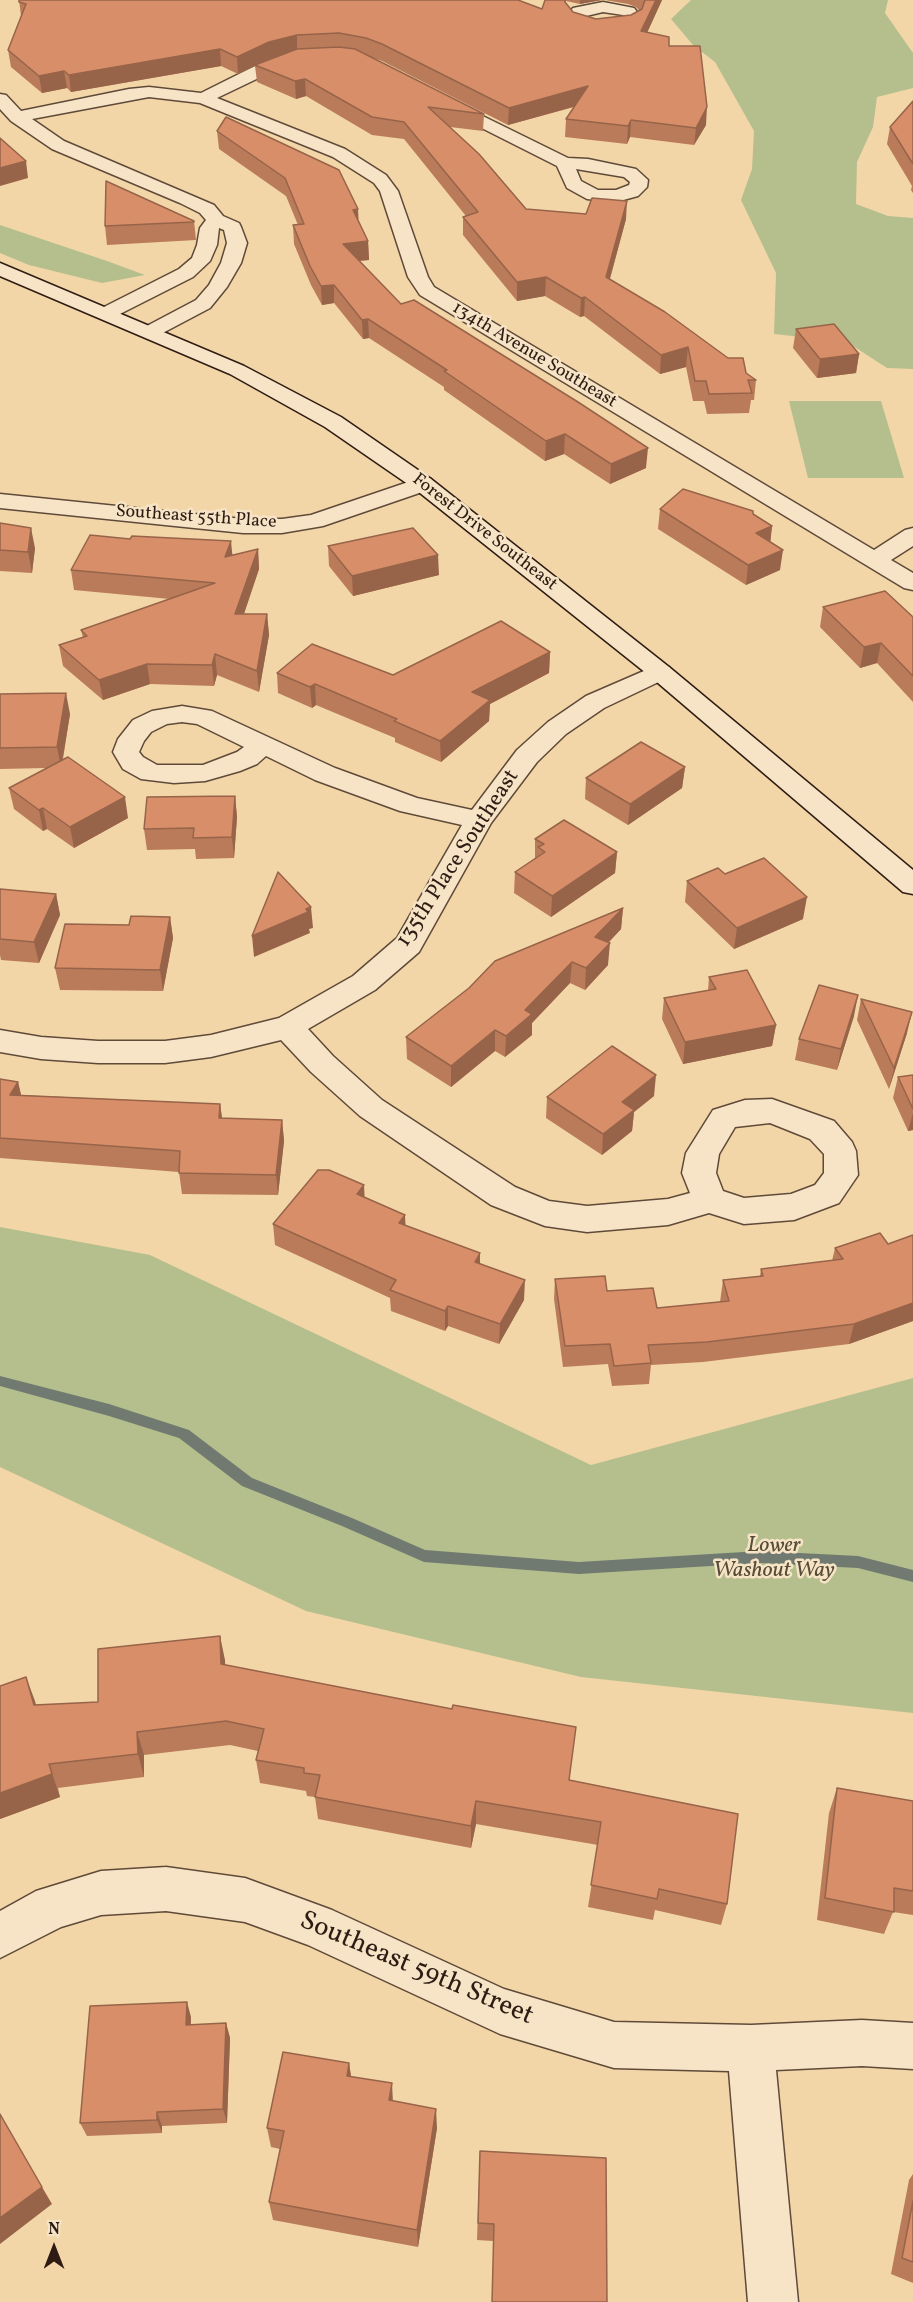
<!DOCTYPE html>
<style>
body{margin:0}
#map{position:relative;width:913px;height:2302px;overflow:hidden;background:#f3d6a7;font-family:Vollkorn,serif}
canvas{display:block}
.north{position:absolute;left:24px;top:2218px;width:60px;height:60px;-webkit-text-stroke:4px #f7e4c6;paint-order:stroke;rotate:0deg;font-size:16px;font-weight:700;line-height:24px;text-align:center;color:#2e1c14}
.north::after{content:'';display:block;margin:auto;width:21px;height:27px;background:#2e1c14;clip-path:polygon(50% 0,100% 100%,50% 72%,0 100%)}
</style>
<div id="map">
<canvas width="913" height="2302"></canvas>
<div class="north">N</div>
</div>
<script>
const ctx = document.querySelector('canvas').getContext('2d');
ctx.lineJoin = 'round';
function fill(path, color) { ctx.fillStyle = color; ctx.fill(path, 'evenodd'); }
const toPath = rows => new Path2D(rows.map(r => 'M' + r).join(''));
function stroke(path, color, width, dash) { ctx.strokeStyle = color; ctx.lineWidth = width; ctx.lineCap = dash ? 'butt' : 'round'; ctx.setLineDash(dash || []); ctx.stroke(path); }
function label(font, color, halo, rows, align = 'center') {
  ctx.font = font + ' Vollkorn,serif'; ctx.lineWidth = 5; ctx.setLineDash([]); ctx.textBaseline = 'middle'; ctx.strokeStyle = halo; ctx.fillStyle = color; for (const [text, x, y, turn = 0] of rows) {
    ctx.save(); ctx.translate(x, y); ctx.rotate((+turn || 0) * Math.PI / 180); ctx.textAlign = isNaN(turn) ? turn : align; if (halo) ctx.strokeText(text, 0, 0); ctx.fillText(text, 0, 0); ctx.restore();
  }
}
fill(toPath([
 [691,0,888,0,885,13,913,53,913,88,877,97,873,127,857,162,856,204,888,216,913,218,913,369,887,368,847,342,774,334,776,273,741,200,752,169,754,131,715,62,693,45,671,19],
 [0,225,107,261,145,275,102,283,29,265,0,253],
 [789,401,881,401,904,478,808,478],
 [0,1227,150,1255,591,1465,913,1378,913,1713,581,1677,306,1611,0,1467]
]), '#b4bf8d');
fill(toPath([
 [0,1376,109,1404,189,1430,252,1478,352,1518,425,1550,579,1562,760,1551,858,1556,913,1570,913,1582,858,1568,760,1563,579,1574,424,1562,342,1526,242,1486,179,1438,109,1416,0,1386,0,1376]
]), '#717a70');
const minor = toPath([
 [603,2,634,8,642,18,641,21,629,29,595,33,574,27,566,17,573,8,603,2],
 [603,12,623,15,626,18,620,21,595,23,586,21,582,17,603,12],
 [298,54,304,56,306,59,304,62,267,74,217,98,345,149,386,175,398,191,428,277,434,287,874,550,905,530,913,528,913,546,891,560,913,573,913,590,904,588,420,295,408,277,380,191,374,183,333,157,200,103,149,97,32,119,64,141,214,205,223,216,239,223,241,227,247,243,241,263,227,287,210,308,157,336,150,338,143,336,140,332,143,328,196,300,209,285,221,263,227,243,224,230,219,228,217,245,210,261,193,277,114,317,100,317,97,313,100,309,179,269,192,258,197,245,200,228,206,220,200,213,180,203,52,149,11,121,0,109,0,94,6,95,21,111,129,89,149,87,201,93,255,66,298,54],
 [444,97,568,158,588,159,636,169,648,180,647,187,638,196,616,202,587,199,567,188,557,166,438,106,435,102,438,98,444,97],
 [576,169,624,177,630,182,629,185,616,190,598,190,581,181,576,169],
 [423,477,431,479,434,484,431,489,323,526,282,533,243,533,0,508,0,494,243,519,282,519,311,515,423,477],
 [660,664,669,667,673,672,669,677,604,708,566,734,537,762,491,823,419,952,375,990,308,1029,333,1056,382,1100,515,1187,549,1201,587,1206,668,1199,690,1193,682,1173,686,1153,713,1110,745,1100,772,1099,834,1121,852,1142,856,1151,858,1175,839,1203,794,1220,744,1224,709,1213,668,1225,587,1232,545,1226,491,1205,360,1116,311,1072,281,1040,211,1057,165,1063,98,1063,41,1059,0,1052,0,1030,41,1037,98,1041,165,1041,211,1035,279,1018,353,976,397,938,462,825,400,811,315,780,266,756,257,764,240,771,205,781,174,783,141,779,123,769,113,752,118,739,133,720,152,711,182,706,212,711,335,768,417,798,472,810,517,750,548,722,586,696,660,664],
 [182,722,197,724,244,747,237,752,203,765,157,765,143,757,139,752,144,741,151,732,167,724,182,722],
 [770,1123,810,1139,824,1154,824,1173,815,1185,791,1194,744,1198,723,1191,716,1173,719,1154,735,1127,770,1123],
 [166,1867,245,1878,332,1910,504,1989,614,2022,751,2025,862,2020,913,2023,913,2069,862,2066,776,2070,798,2302,748,2302,729,2071,614,2068,500,2034,308,1945,245,1922,166,1911,101,1915,61,1927,0,1958,0,1911,36,1891,101,1871,166,1867]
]);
const secondary = toPath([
 [0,263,244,366,341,417,431,479,669,667,913,870,913,894,903,892,651,677,415,489,325,427,230,374,0,276,0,263]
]);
stroke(minor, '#5f4a39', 3);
stroke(secondary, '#2e1c14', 3);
fill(minor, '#f7e4c6');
fill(secondary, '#f7e4c6');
fill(toPath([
 [19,0,542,9,545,0,602,0,580,4,566,1,566,3,573,12,596,19,631,15,639,10,636,7,628,4,605,0,662,0,647,33,669,46,706,125,694,145,630,137,627,144,565,137,566,119,574,107,508,125,382,61,365,55,484,114,483,131,450,127,526,209,626,219,610,279,756,380,754,400,751,400,749,413,707,414,704,401,693,401,686,367,660,374,584,316,580,317,545,296,517,301,463,235,463,217,466,216,404,139,372,135,306,96,296,99,257,82,255,66,238,74,221,66,71,92,67,88,42,93,11,67,8,50,21,16],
 [913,101,913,193,911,190,912,186,887,144,890,127],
 [217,131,359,221,368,241,369,260,359,261,401,304,646,468,610,484,564,454,545,461,444,390,444,387,369,338,363,339,334,303,322,305,311,285,294,244,293,225,298,225,286,196,219,149],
 [194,221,196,240,107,245,105,226],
 [796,329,859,354,856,373,817,378,793,348],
 [660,509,753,514,772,526,770,542,780,570,746,585,658,529],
 [0,523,35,548,32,573,0,571],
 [328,546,439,575,353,596,329,566],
 [258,549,259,569,244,614,267,614,269,635,259,692,217,675,214,686,150,684,103,700,63,666,59,645,83,638,81,630,170,599,74,590,71,570,232,555],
 [823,607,913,617,913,702,877,663,860,668,820,627],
 [550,652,549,673,490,704,489,721,441,762,395,742,395,738,316,705,312,708,278,693,277,673,393,675],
 [0,694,70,714,63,759,128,818,74,848,47,829,43,831,14,809,9,788,46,768,0,769],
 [685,767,682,788,628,825,585,799,586,778],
 [235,796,237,817,234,858,196,859,195,849,147,850,144,829],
 [535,839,617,852,615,873,551,917,514,893,515,872,535,858],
 [725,874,803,919,734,949,685,902,687,881],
 [0,889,56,894,60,915,39,963,1,960,0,955],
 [623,908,621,929,608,943,608,965,585,990,570,983,532,1023,532,1035,505,1057,495,1051,451,1087,407,1059,406,1037],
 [170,917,173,938,163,991,60,990,55,968,129,925],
 [709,977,776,1025,772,1046,683,1064,662,1019,664,998,708,991],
 [861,999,907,1033,889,1089,857,1020],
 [854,1016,837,1070,795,1060,799,1039],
 [913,1075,913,1130,908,1131,893,1098,898,1077],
 [0,1079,18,1082,21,1095,220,1104,222,1118,282,1120,284,1141,278,1195,182,1194,179,1172,0,1158],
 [654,1096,634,1112,632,1131,602,1155,546,1118,547,1097],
 [365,1198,405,1215,405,1225,480,1263,524,1300,499,1344,448,1326,445,1331,391,1311,390,1298,275,1245,273,1224],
 [913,1235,913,1321,849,1344,703,1362,651,1365,649,1384,612,1386,608,1364,563,1367,554,1299,555,1279,607,1291,657,1308,720,1302,723,1280,760,1276,761,1269,832,1261,835,1248,888,1244],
 [220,1636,225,1665,573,1750,569,1781,727,1904,721,1925,655,1910,653,1920,588,1907,598,1845,476,1824,471,1848,318,1819,315,1797,307,1796,306,1791,260,1783,256,1760,258,1751,230,1745,144,1755,144,1777,58,1788,60,1797,0,1819,0,1686,36,1705,98,1702],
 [837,1788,913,1801,913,1915,893,1912,884,1934,817,1920,829,1813],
 [191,2017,191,2025,226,2023,230,2038,227,2123,162,2126,162,2133,87,2136,80,2123],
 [349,2063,351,2076,437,2128,418,2247,273,2220,269,2202,280,2149,271,2147,267,2128],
 [480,2151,607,2302,493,2241,477,2240],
 [913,2174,913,2283,891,2274,909,2180]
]), '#ba7b5a');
fill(toPath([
 [580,0,602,0,580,4],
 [656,0,662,0,640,48,641,31],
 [297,35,297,52,270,59,238,74,237,57,269,42],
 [220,49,221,66,71,92,69,75],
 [64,71,67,88,42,93,39,76],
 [305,79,306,96,296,99,295,81],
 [588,86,587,103,508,125,509,108],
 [707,107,706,125,694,145,696,128],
 [631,120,630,137,627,144,628,126],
 [26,161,28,178,0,186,0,168],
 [627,201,626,219,605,296,606,277],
 [358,209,359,228,353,210],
 [368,241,369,260,343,262,343,244],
 [546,277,545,296,517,301,517,282],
 [334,285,334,303,322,305,321,286],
 [585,297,584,316,580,317,581,298],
 [368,319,369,338,363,339,362,320],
 [688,347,686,367,660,374,661,355],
 [859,354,856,373,817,378,820,359],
 [565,434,564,454,545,461,546,441],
 [648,448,646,468,610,484,611,464],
 [772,526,770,546,756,533],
 [31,528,35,548,32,573,28,552],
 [231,541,233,561,225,557],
 [258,549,259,569,237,634,235,614],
 [783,550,780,570,746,585,748,565],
 [438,555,439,575,353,596,352,576],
 [267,614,269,635,259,692,257,671],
 [881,643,877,663,860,668,864,647],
 [550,652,549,673,490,704,489,721,441,762,440,741,472,692],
 [215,654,217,675,214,686,212,665],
 [147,664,150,684,103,700,99,680],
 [315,684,316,705,312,708,310,687],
 [66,693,70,714,61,768,57,747],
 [685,767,682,788,628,825,630,804],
 [235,796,237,817,234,858,232,837],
 [125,797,128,818,74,848,70,827],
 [43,808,47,829,43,831,39,810],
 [617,852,615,873,551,917,552,896],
 [56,894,60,915,39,963,34,942],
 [807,897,803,919,734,949,737,928],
 [311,907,313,928,309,929,310,933,254,957,252,936],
 [623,908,621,929,594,958,595,937],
 [170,917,173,938,163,991,160,970],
 [610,943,608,965,585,990,586,968],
 [572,962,570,983,532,1023,532,1035,505,1057,506,1036,525,1010],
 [858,995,854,1016,837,1070,841,1049],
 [912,1012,907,1033,889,1089,894,1068],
 [776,1025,772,1046,683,1064,685,1042],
 [495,1030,495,1051,451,1087,451,1066],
 [656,1075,654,1096,634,1112,632,1131,602,1155,603,1134,622,1102],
 [18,1082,23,1103,10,1095],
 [220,1104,223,1125,219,1118],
 [913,1113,913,1130,908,1131],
 [282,1120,284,1141,278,1195,276,1175],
 [364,1185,365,1206,357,1194],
 [405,1215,406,1235,399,1223],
 [480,1253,480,1274,475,1262],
 [525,1280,524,1300,499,1344,500,1324],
 [913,1303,913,1321,849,1344,854,1324],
 [448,1306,448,1326,445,1331,445,1311],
 [220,1636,225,1660,226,1688,221,1664],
 [26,1677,35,1701,42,1729,34,1705],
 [137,1732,144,1755,144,1777,138,1754],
 [49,1764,60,1797,0,1819,0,1793],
 [476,1801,476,1824,471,1848,471,1826],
 [187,2002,191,2017,190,2040,186,2025],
 [226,2023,230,2038,227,2123,223,2109],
 [349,2063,352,2083,347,2076],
 [392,2083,393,2103,389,2100],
 [436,2109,437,2128,418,2247,417,2230],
 [157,2112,162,2126,162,2133,157,2120],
 [42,2187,52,2204,0,2244,0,2218]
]), '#97644a');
const building = toPath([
 [19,0,518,0,542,9,545,0,565,0,565,2,573,12,596,19,631,15,642,9,645,0,656,0,641,31,669,37,669,46,700,46,707,107,696,128,631,120,628,126,566,119,588,86,509,108,382,44,366,38,339,33,297,35,269,42,237,57,220,49,69,75,64,71,39,76,8,50,26,4,19,2,19,0],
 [339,47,355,49,484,114,428,107,479,154,526,209,586,214,592,198,627,201,606,277,665,312,728,358,743,358,746,373,756,380,748,380,752,393,709,394,706,381,695,381,688,347,661,355,585,297,581,298,546,277,517,282,463,217,478,212,404,122,372,117,305,79,295,81,255,65,297,49,339,47],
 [913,101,913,164,890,127,913,101],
 [226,117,339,170,358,209,353,210,368,241,343,244,401,304,414,300,578,402,648,448,611,464,565,434,546,441,444,371,447,370,368,319,362,320,334,285,321,286,310,266,293,225,304,224,285,178,217,131,226,117],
 [0,138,26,161,0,168,0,138],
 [106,181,194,221,194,222,105,226,106,181],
 [834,324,859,354,820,359,796,329,834,324],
 [683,489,753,511,753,514,772,526,756,533,783,550,748,565,660,509,683,489],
 [0,523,31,528,28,552,0,550,0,523],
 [413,528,438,555,352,576,328,546,413,528],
 [90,535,130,539,132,536,231,541,225,557,258,549,235,614,267,614,257,671,215,654,212,665,147,664,99,680,59,645,87,636,81,630,215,583,71,570,90,535],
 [885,591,913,617,913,676,881,643,864,647,823,607,885,591],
 [501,621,550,652,472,692,490,700,440,741,394,721,397,719,315,684,310,687,277,673,312,644,393,675,501,621],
 [66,693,57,747,0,748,0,694,66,693],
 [641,742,685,767,630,804,586,778,641,742],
 [68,757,125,797,70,827,43,808,39,810,9,788,68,757],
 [235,796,232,837,193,838,194,828,144,829,147,797,235,796],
 [564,820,617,852,552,896,515,872,545,852,538,847,544,844,535,839,564,820],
 [764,858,807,897,737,928,687,881,718,868,725,874,764,858],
 [278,872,311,907,306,909,308,912,252,936,278,872],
 [0,889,56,894,34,942,0,939,0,889],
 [623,908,595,937,610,943,586,968,572,962,525,1010,532,1014,506,1036,495,1030,451,1066,406,1037,469,988,495,961,623,908],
 [131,916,170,917,160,970,55,968,65,924,129,925,131,916],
 [747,970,776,1025,685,1042,664,998,716,989,709,977,747,970],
 [819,985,858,995,841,1049,799,1039,819,985],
 [861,999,912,1012,894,1068,861,999],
 [612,1046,656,1075,622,1102,634,1110,603,1134,547,1097,612,1046],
 [913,1075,913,1109,898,1077,913,1075],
 [0,1079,18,1082,10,1095,220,1104,219,1118,282,1120,276,1175,179,1173,180,1151,0,1138,0,1079],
 [318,1170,329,1170,364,1185,357,1194,405,1215,399,1223,480,1253,475,1262,525,1280,500,1324,448,1306,445,1311,390,1290,396,1280,273,1224,318,1170],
 [880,1233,888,1244,913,1235,913,1303,854,1324,707,1342,648,1345,651,1363,614,1366,610,1344,565,1346,555,1279,605,1276,607,1291,653,1288,657,1308,729,1301,723,1280,763,1276,761,1269,843,1259,835,1248,880,1233],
 [220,1636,221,1664,452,1709,453,1705,576,1727,569,1780,738,1814,727,1904,659,1889,657,1899,591,1885,601,1822,476,1801,471,1826,315,1797,320,1775,304,1773,304,1768,256,1760,264,1729,226,1721,137,1732,138,1754,49,1764,52,1774,0,1793,0,1686,26,1677,34,1705,98,1702,98,1649,220,1636],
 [837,1788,913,1801,913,1891,894,1888,894,1912,825,1898,837,1788],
 [187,2002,186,2025,226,2023,223,2109,157,2112,157,2120,80,2123,90,2006,187,2002],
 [283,2052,349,2063,347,2076,392,2083,389,2100,436,2109,417,2230,269,2202,284,2131,267,2128,283,2052],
 [0,2114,42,2187,0,2218,0,2114],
 [480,2151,606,2158,607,2302,492,2302,494,2224,478,2223,480,2151],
 [913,2201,913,2262,902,2258,913,2201]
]);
fill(building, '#d88f69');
stroke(building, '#97644a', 1.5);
label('18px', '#2e1c14', '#f7e4c6', [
 ["134th Avenue Southeast",534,356,31],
 ["Southeast 55th Place",196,518,4],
 ["Forest Drive Southeast",484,533,38]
]);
label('22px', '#2e1c14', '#f7e4c6', [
 ["135th Place Southeast",459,859,-57]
]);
label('italic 22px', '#564d38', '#f7e4c6', [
 ["Lower",774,1547],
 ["Washout Way",774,1572]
]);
label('27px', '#2e1c14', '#f7e4c6', [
 ["Southeast 59th Street",416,1970,23]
]);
</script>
